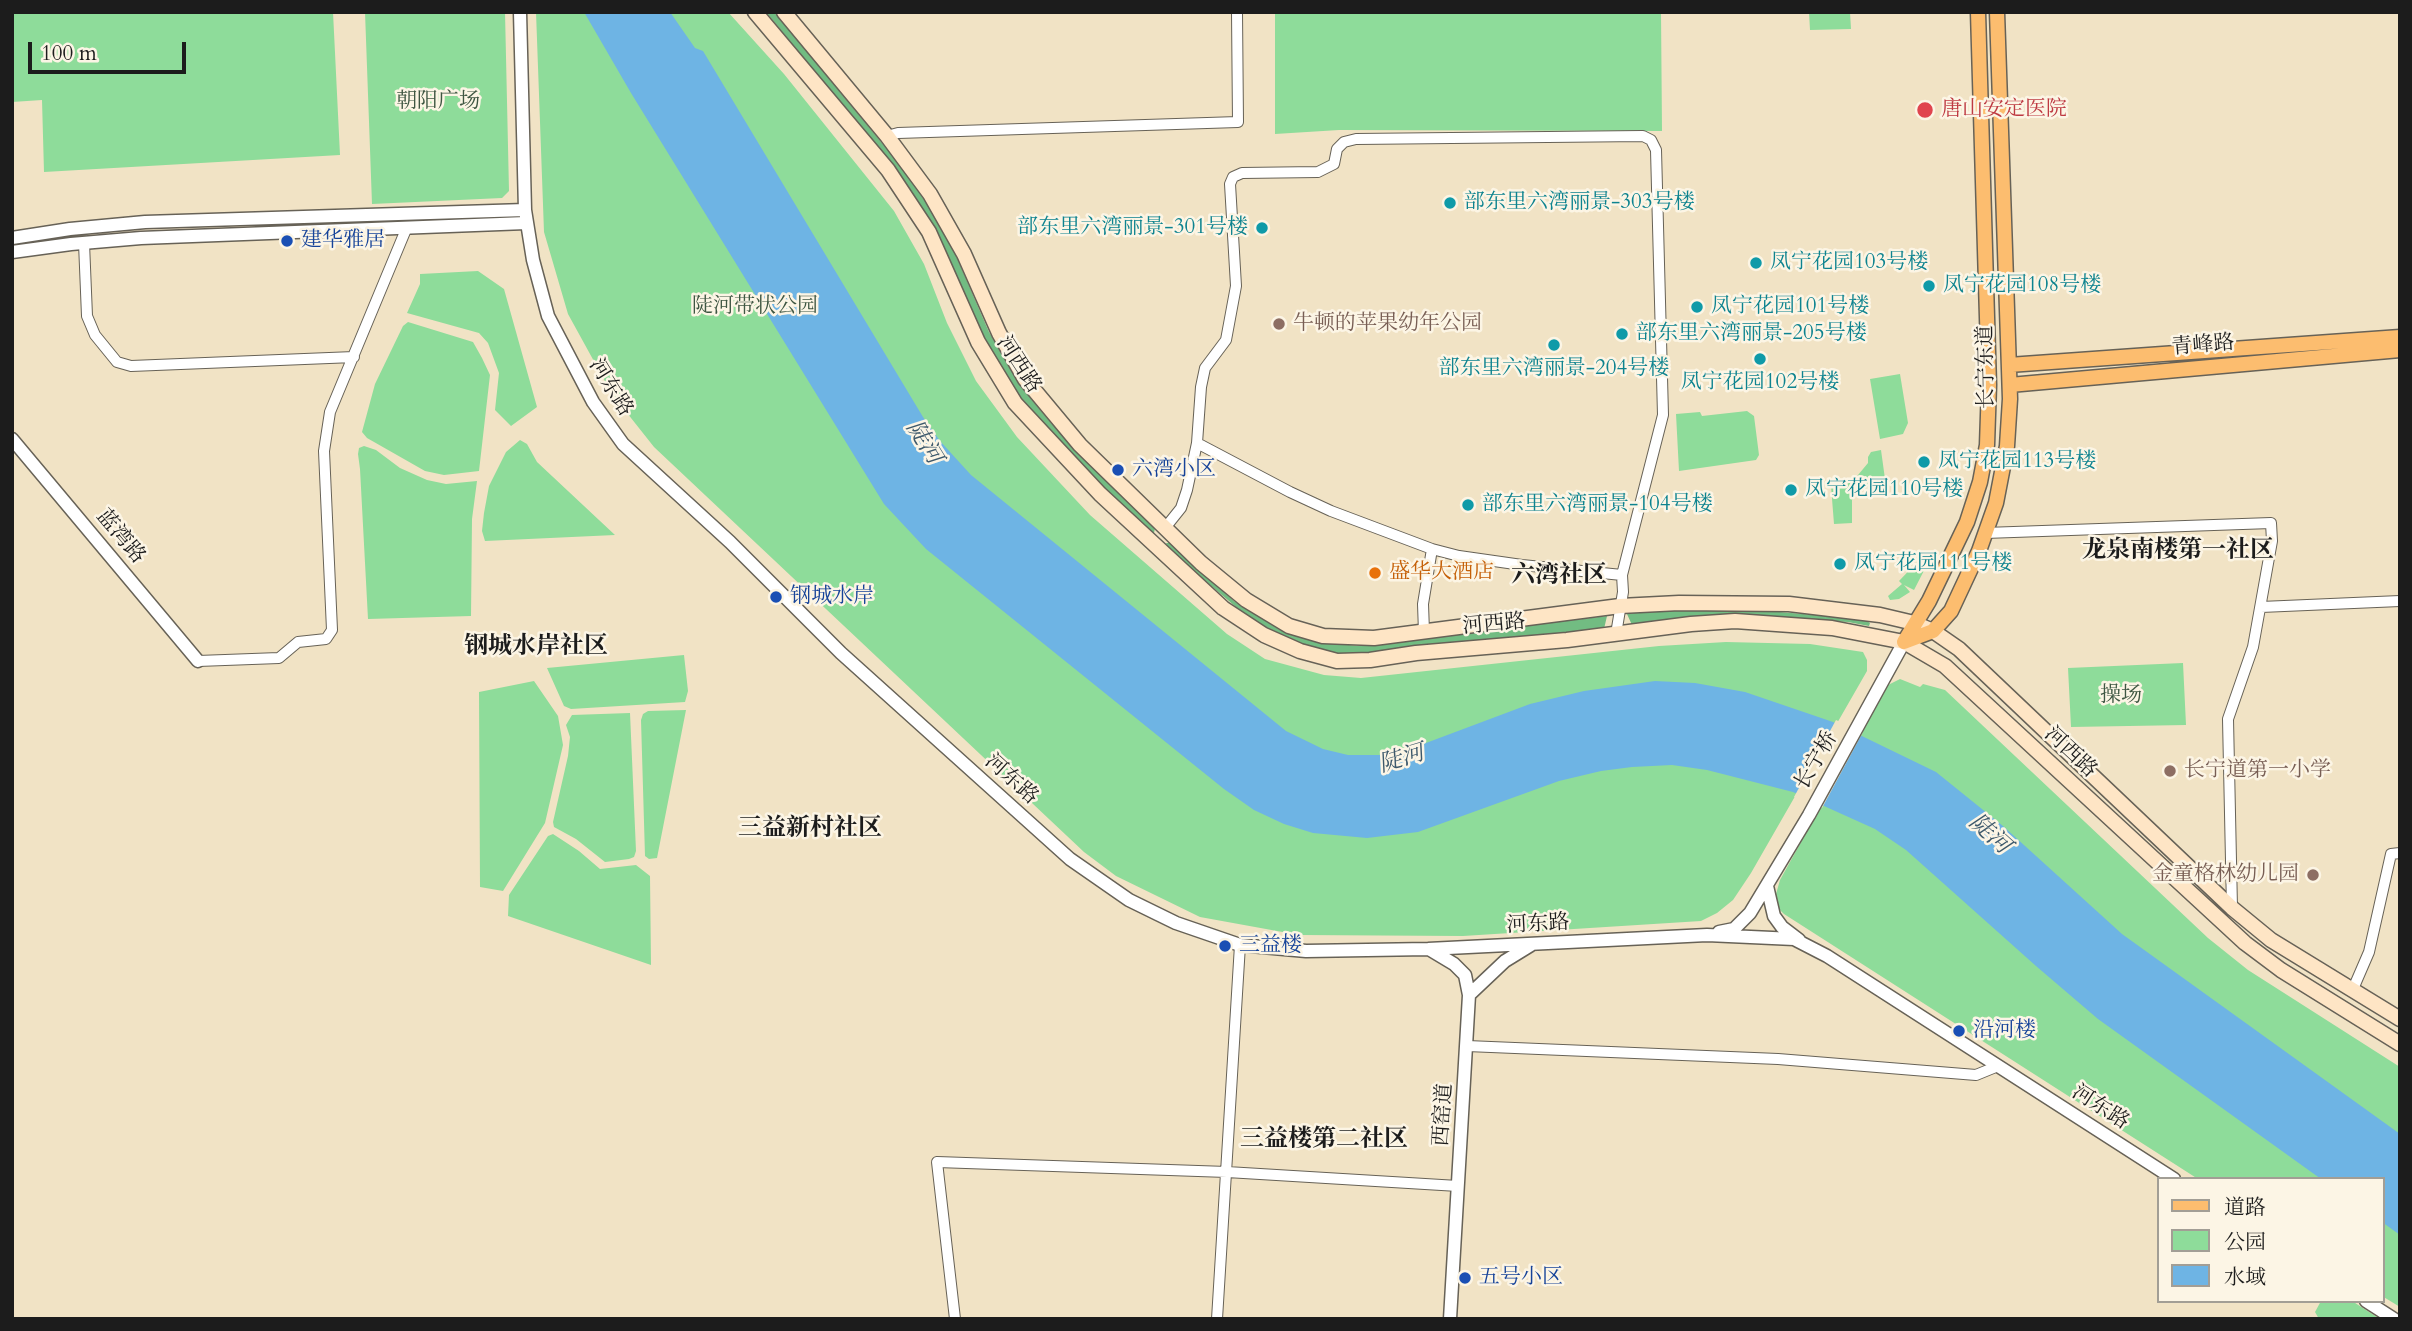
<!DOCTYPE html>
<meta charset="utf-8">
<style>
body{margin:0}
#map{position:relative;width:2412px;height:1331px;overflow:hidden;background:#f1e3c5;font-family:Cardo,"Noto Serif SC",serif}
canvas{display:block}
.frame{position:absolute;inset:0;border:14px solid #1c1c1c;pointer-events:none}
.legend{position:absolute;left:2157px;top:1177px;width:228px;height:126px;box-sizing:border-box;background:#fcf5e5;border:2px solid #a29e95;margin:0;padding:9px 12px;list-style:none;font-size:21px;color:#1c1c1c}
.legend li{display:flex;align-items:center;gap:14px;height:35px}
.legend b{width:35px;border:2px solid #a29e95}
.scale{position:absolute;left:28px;top:42px;width:158px;height:32px;box-sizing:border-box;border:4px solid #1c1c1c;border-top:0;padding-left:9px;font-size:21px;line-height:24px;white-space:nowrap;color:#1c1c1c;-webkit-text-stroke:5px #fcf5e5;paint-order:stroke}
</style>
<div id="map">
<canvas width="2412" height="1331"></canvas>
<div class="frame"></div>
<ul class="legend">
<li><b style="height:9px;background:#fcbd6f"></b>道路</li>
<li><b style="height:19px;background:#8edc9a"></b>公园</li>
<li><b style="height:19px;background:#6eb4e4"></b>水域</li>
</ul>
<div class="scale">100 m</div>
</div>
<script>
const ctx = document.querySelector('canvas').getContext('2d');
ctx.lineJoin = 'round';
function fill(path, color) { ctx.fillStyle = color; ctx.fill(path, 'evenodd'); }
const toPath = rows => new Path2D(rows.map(r => 'M' + r).join(''));
function stroke(path, color, width, dash) { ctx.strokeStyle = color; ctx.lineWidth = width; ctx.lineCap = dash ? 'butt' : 'round'; ctx.setLineDash(dash || []); ctx.stroke(path); }
function label(font, color, halo, rows, align = 'center') {
  ctx.font = font + ' Cardo,"Noto Serif SC",serif'; ctx.lineWidth = 5; ctx.setLineDash([]); ctx.textBaseline = 'middle'; ctx.strokeStyle = halo; ctx.fillStyle = color; for (const [text, x, y, turn = 0] of rows) {
    ctx.save(); ctx.translate(x, y); ctx.rotate((+turn || 0) * Math.PI / 180); ctx.textAlign = isNaN(turn) ? turn : align; if (halo) ctx.strokeText(text, 0, 0); ctx.fillText(text, 0, 0); ctx.restore();
  }
}
fill(toPath([
 [12,12,333,12,340,155,44,172,42,100,12,102],
 [365,12,505,12,509,191,502,198,372,204],
 [536,12,728,12,784,74,894,211,924,264,947,323,976,381,1017,437,1090,515,1227,634,1265,659,1324,675,1361,678,1659,646,1726,642,1810,644,1863,652,1867,660,1867,671,1751,873,1733,900,1717,913,1701,921,1463,936,1299,935,1200,917,1116,876,1084,852,654,447,612,394,568,314,544,232],
 [1275,12,1661,12,1662,131,1339,130,1275,134],
 [1809,12,1850,12,1851,29,1810,30],
 [478,271,504,289,537,407,511,426,495,410,499,373,488,343,479,333,407,313,420,284,420,274],
 [408,322,473,342,482,358,490,375,479,471,444,475,425,471,367,438,362,432,375,384,403,326],
 [1900,374,1908,423,1903,434,1880,439,1870,379],
 [1747,411,1754,416,1759,455,1756,460,1679,471,1676,414,1700,412,1702,416],
 [520,440,527,444,537,462,615,535,485,541,482,531,484,513,489,486,506,452],
 [364,446,376,450,400,468,427,480,446,484,477,481,472,519,471,616,368,619,360,469,358,454,359,448],
 [1881,450,1885,479,1857,492,1852,500,1852,523,1834,524,1831,486,1843,486,1853,481,1868,463,1868,457,1871,452],
 [1932,555,1914,590,1904,585,1910,592,1899,599,1890,600,1888,596,1902,584,1899,581,1923,556],
 [684,655,688,691,685,702,571,709,564,706,547,668],
 [2183,663,2186,725,2071,727,2068,668],
 [1900,679,1920,687,1923,684,1945,690,2208,938,2248,970,2400,1067,2400,1307,2382,1296,2382,1179,2198,1179,1784,914,1777,907,1776,894,1780,880,1888,685],
 [534,681,558,716,563,745,545,823,503,891,480,887,479,692],
 [686,710,657,858,649,859,645,856,641,720,643,714,648,711],
 [630,713,636,851,634,857,629,859,605,862,576,839,554,827,553,822,568,756,570,737,566,725,572,715],
 [553,834,579,851,600,869,636,865,650,876,651,965,508,916,509,895,548,836],
 [2321,1301,2352,1301,2380,1319,2319,1319,2315,1312]
]), '#8edc9a');
fill(toPath([
 [766,12,774,12,910,177,950,242,989,332,1015,377,1031,399,1051,423,1155,528,1154,533,1150,534,1038,420,1021,398,1003,373,978,328,935,229,905,182],
 [1166,543,1171,543,1234,601,1280,630,1319,642,1359,646,1607,616,1604,629,1369,654,1343,654,1314,649,1283,638,1256,624,1169,550],
 [1720,607,1863,619,1870,623,1869,626,1848,622,1790,619,1632,625,1627,614,1662,609]
]), '#72bc82');
fill(toPath([
 [584,12,670,12,695,48,703,51,923,417,940,441,971,475,1286,731,1323,749,1348,755,1381,755,1410,749,1530,704,1584,691,1655,681,1695,683,1745,692,1833,722,1936,772,2003,826,2122,934,2400,1134,2400,1235,2382,1222,2382,1179,2321,1179,2098,1019,2036,966,1906,850,1875,829,1793,792,1707,770,1672,765,1632,767,1601,771,1559,781,1418,832,1367,838,1313,833,1284,824,1254,810,1224,789,926,549,884,504,631,93]
]), '#6eb4e4');
fill(toPath([
 [1836,720,1863,732,1822,808,1794,797]
]), '#f1e3c5');
const minor = toPath([
 [887,136,898,133,1238,122,1237,12],
 [84,243,87,316,95,335,117,362,131,366,354,357],
 [1197,443,1290,492,1331,511,1432,549,1459,556,1522,565,1622,575],
 [1165,528,1181,508,1187,490,1197,443,1201,387,1205,368,1226,340,1236,286,1230,184,1233,177,1242,173,1318,172,1334,164,1337,149,1344,142,1356,139,1643,136,1651,140,1656,150,1663,415,1622,575,1623,592,1616,634],
 [1985,533,2271,523,2272,541,2253,647,2228,719,2232,908],
 [2261,607,2400,601],
 [1424,632,1423,604,1432,549],
 [198,661,279,658,298,642,326,639,332,630,324,451,330,412,407,227],
 [2353,989,2369,952,2391,854,2400,853],
 [1467,1046,1778,1059,1976,1075,1998,1066],
 [955,1319,937,1162,1227,1172,1458,1186],
 [1217,1319,1240,945]
]);
const tertiary = toPath([
 [520,12,525,210,533,260,548,316,593,402,623,444,730,542,841,653,1070,859,1129,900,1176,923,1240,945,1306,951,1428,949,1707,935,1794,939,1827,956,2174,1179],
 [12,238,70,229,145,222,525,210],
 [12,252,71,244,141,238,526,223],
 [12,439,198,661],
 [1767,886,1774,916,1782,927,1799,940],
 [1719,932,1734,929,1750,913,1809,815,1904,642],
 [1429,949,1454,964,1465,975,1469,995,1450,1319],
 [1469,995,1505,961,1531,945],
 [2366,1301,2394,1319]
]);
const secondary = toPath([
 [755,12,888,170,929,232,978,342,1015,403,1100,494,1223,608,1264,635,1300,651,1337,661,1370,660,1416,653,1567,640,1691,624,1735,621,1832,628,1904,642,1945,666,2245,943,2281,970,2400,1044],
 [784,12,887,136,930,194,964,254,999,333,1025,379,1080,445,1201,563,1246,600,1289,626,1323,636,1374,638,1620,606,1679,603,1789,604,1880,615,1914,623,1933,631,1959,649,2232,908,2271,940,2400,1019]
]);
const primary = toPath([
 [2009,365,2400,337],
 [2010,385,2400,350],
 [1904,642,1933,631,1951,611,1979,551,1996,503,2007,446,2010,399,1997,12],
 [1904,642,1929,601,1967,522,1980,482,1987,445,1989,385,1978,12]
]);
stroke(minor, '#676257', 12);
stroke(tertiary, '#676257', 15);
stroke(secondary, '#676257', 17);
stroke(primary, '#676257', 17);
stroke(minor, '#fff', 10);
stroke(tertiary, '#fff', 12);
stroke(secondary, '#fee5c5', 14);
stroke(primary, '#fcbd6f', 14);
for (const [x, y, r, color] of [
 [1925,110,9,"#e0444e"],
 [1450,203,7,"#0f9aa8"],
 [1262,228,7,"#0f9aa8"],
 [287,241,7,"#1a4fb4"],
 [1756,263,7,"#0f9aa8"],
 [1929,286,7,"#0f9aa8"],
 [1697,307,7,"#0f9aa8"],
 [1279,324,7,"#8d6e63"],
 [1622,334,7,"#0f9aa8"],
 [1554,345,7,"#0f9aa8"],
 [1760,359,7,"#0f9aa8"],
 [1924,462,7,"#0f9aa8"],
 [1118,470,7,"#1a4fb4"],
 [1791,490,7,"#0f9aa8"],
 [1468,505,7,"#0f9aa8"],
 [1840,564,7,"#0f9aa8"],
 [1375,573,7,"#e8710a"],
 [776,597,7,"#1a4fb4"],
 [2170,771,7,"#8d6e63"],
 [2313,875,7,"#8d6e63"],
 [1225,946,7,"#1a4fb4"],
 [1959,1031,7,"#1a4fb4"],
 [1465,1278,7,"#1a4fb4"]
]) { const dot = new Path2D(); dot.arc(x, y, r, 0, 2 * Math.PI); ctx.fillStyle = color; ctx.fill(dot); stroke(dot, '#fcf5e5', 2.5); }
label('21px', '#3e5642', '#fcf5e5', [
 ["朝阳广场",438,102],
 ["陡河带状公园",755,307],
 ["操场",2121,696]
]);
label('21px', '#be3a42', '#fcf5e5', [
 ["唐山安定医院",1941,110]
], 'left');
label('21px', '#0d838f', '#fcf5e5', [
 ["部东里六湾丽景-303号楼",1464,203],
 ["部东里六湾丽景-301号楼",1248,228,"right"],
 ["凤宁花园103号楼",1770,263],
 ["凤宁花园108号楼",1943,286],
 ["凤宁花园101号楼",1711,307],
 ["部东里六湾丽景-205号楼",1636,334],
 ["部东里六湾丽景-204号楼",1554,369,"center"],
 ["凤宁花园102号楼",1760,383,"center"],
 ["凤宁花园113号楼",1938,462],
 ["凤宁花园110号楼",1805,490],
 ["部东里六湾丽景-104号楼",1482,505],
 ["凤宁花园111号楼",1854,564]
], 'left');
label('21px', '#164399', '#fcf5e5', [
 ["建华雅居",301,241],
 ["六湾小区",1132,470],
 ["钢城水岸",790,597],
 ["三益楼",1239,946],
 ["沿河楼",1973,1031],
 ["五号小区",1479,1278]
], 'left');
label('21px', '#785e54', '#fcf5e5', [
 ["牛顿的苹果幼年公园",1293,324],
 ["长宁道第一小学",2184,771],
 ["金童格林幼儿园",2299,875,"right"]
], 'left');
label('21px', '#1c1c1c', '#fcf5e5', [
 ["青峰路",2203,346,-5],
 ["河西路",1018,365,57],
 ["长宁东道",1987,367,-91],
 ["河东路",610,388,58],
 ["蓝湾路",120,537,50],
 ["河西路",1494,625,-5],
 ["河西路",2070,753,43],
 ["长宁桥",1817,761,-60],
 ["河东路",1011,780,42],
 ["河东路",1538,925,-3],
 ["河东路",2100,1108,33],
 ["西窑道",1444,1115,-86]
]);
label('21px', '#c56008', '#fcf5e5', [
 ["盛华大酒店",1389,573]
], 'left');
label('italic 23px', '#3d596c', '#fcf5e5', [
 ["陡河",923,443,58],
 ["陡河",1402,760,-17],
 ["陡河",1989,835,42]
]);
label('bold 24px', '#1c1c1c', '#fcf5e5', [
 ["龙泉南楼第一社区",2178,551],
 ["六湾社区",1559,576],
 ["钢城水岸社区",536,647],
 ["三益新村社区",810,829],
 ["三益楼第二社区",1324,1140]
]);
</script>
